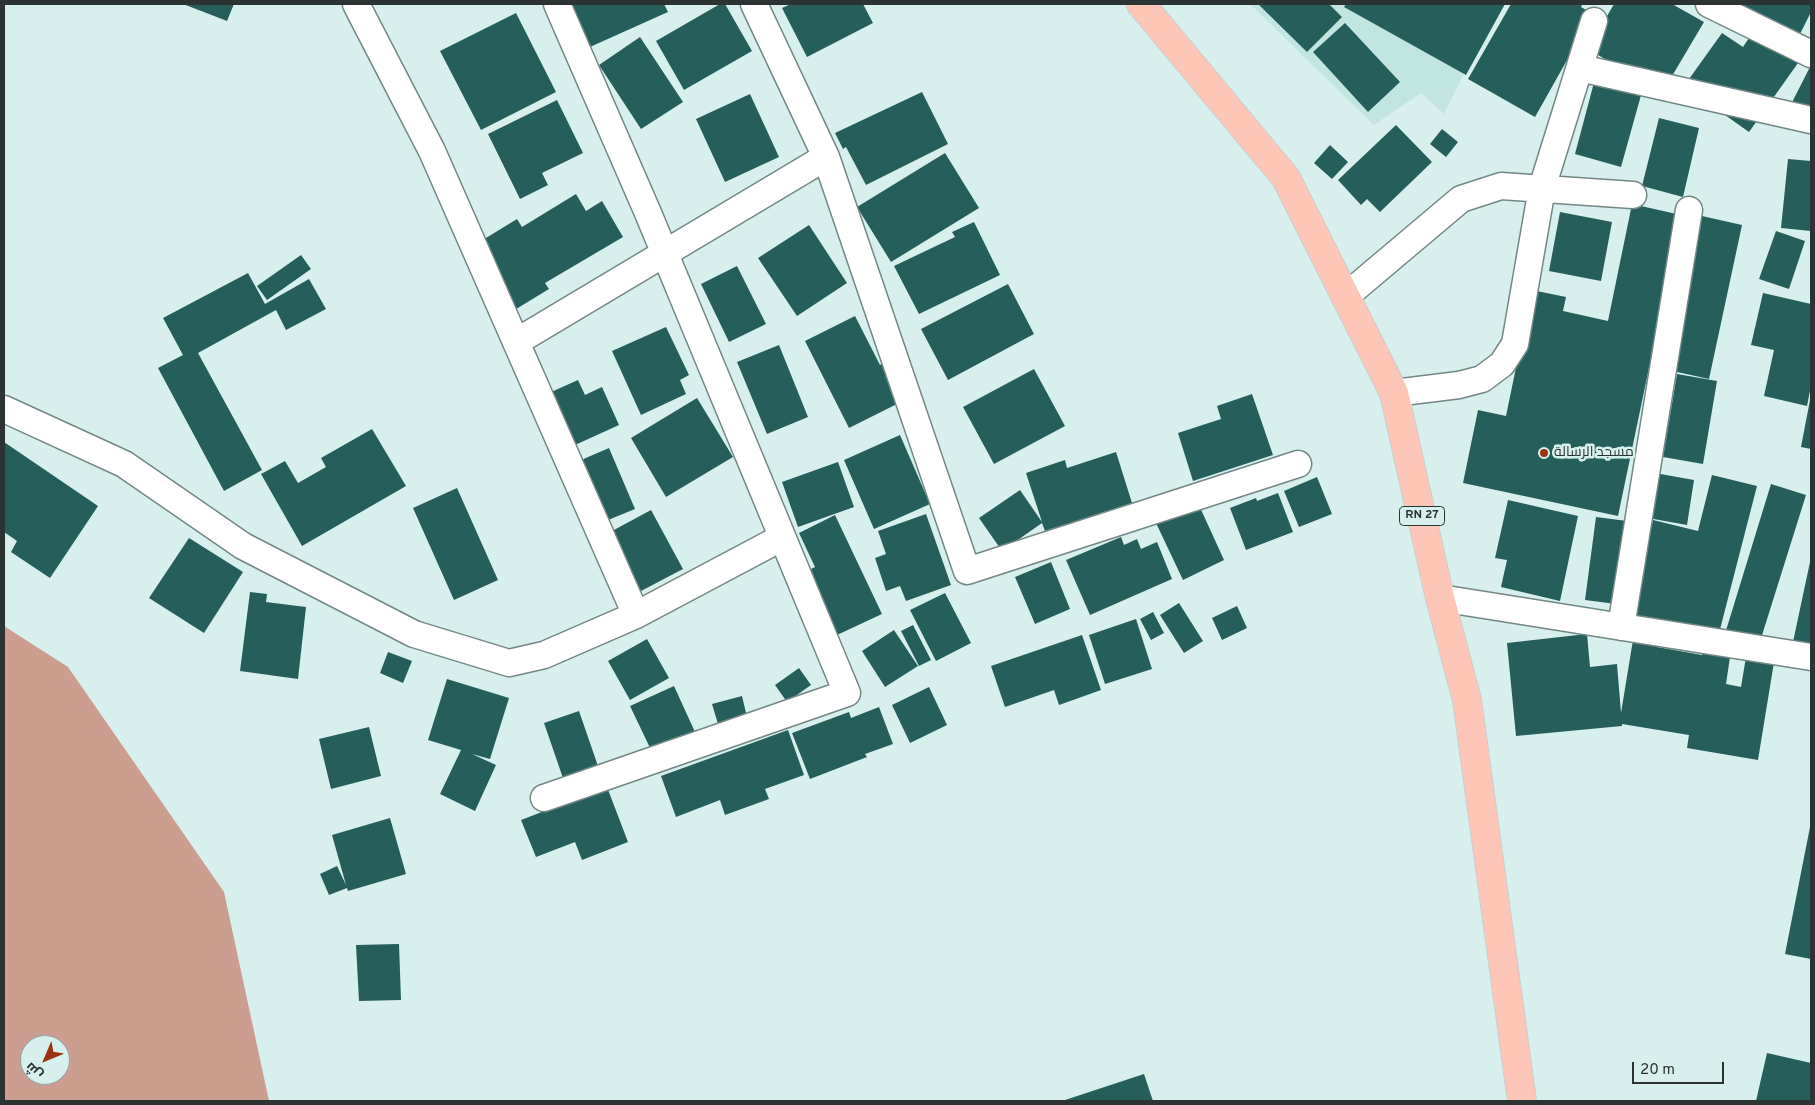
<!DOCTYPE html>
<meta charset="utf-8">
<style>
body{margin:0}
#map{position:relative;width:1815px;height:1105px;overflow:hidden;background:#d7efed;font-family:Overpass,Cairo,sans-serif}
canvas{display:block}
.frame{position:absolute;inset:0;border:5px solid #2b3433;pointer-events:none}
.north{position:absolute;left:20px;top:1035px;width:50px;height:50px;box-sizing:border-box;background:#d7efed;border:1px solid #92a4a3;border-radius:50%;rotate:225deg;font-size:14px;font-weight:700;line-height:20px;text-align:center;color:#2b3433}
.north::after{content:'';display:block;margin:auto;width:18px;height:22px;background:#9a3310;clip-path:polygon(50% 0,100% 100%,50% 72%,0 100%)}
.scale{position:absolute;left:1632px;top:1062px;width:92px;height:22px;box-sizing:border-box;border:2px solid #2b3433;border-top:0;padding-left:6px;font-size:15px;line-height:18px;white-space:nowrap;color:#2b3433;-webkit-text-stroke:4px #d7efed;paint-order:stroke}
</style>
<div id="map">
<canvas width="1815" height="1105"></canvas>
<div class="frame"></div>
<div class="north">ش</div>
<div class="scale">20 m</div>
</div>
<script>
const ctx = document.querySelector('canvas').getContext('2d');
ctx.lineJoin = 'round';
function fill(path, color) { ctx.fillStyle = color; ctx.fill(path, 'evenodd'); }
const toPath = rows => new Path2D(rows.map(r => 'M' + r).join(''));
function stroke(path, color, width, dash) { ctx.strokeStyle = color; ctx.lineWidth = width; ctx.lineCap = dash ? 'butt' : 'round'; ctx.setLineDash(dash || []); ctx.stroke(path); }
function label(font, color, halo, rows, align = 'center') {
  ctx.font = font + ' Overpass,Cairo,sans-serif'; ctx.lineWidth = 5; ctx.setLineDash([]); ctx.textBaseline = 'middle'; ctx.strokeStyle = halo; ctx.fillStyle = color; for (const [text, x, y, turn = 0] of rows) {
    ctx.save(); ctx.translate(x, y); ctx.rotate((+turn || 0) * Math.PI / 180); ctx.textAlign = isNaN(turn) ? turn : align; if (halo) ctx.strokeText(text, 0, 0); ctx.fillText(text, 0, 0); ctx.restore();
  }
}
fill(toPath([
 [1250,4,1498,4,1444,114,1421,93,1374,125]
]), '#c3e5e2');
fill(toPath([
 [4,626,68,667,224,892,269,1101,4,1101],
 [30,1045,60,1045,60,1075,30,1075]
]), '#cc9e90');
fill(toPath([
 [183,4,234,4,227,21],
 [559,4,664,4,668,12,581,51],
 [720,4,725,4,752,51,684,90,656,41],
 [791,4,863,4,873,23,807,57,782,8],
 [1258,4,1329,4,1342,17,1307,52],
 [1346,4,1505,4,1466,75,1344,7],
 [1511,4,1582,4,1581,7,1593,14,1535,117,1468,79],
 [1614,4,1672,4,1704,22,1662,93,1588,49],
 [1702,4,1811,4,1811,12,1798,38],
 [516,13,556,92,481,130,440,51],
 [1345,23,1400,82,1368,112,1313,52],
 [1753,32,1798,63,1749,132,1684,86,1722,33,1743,47],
 [640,37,683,102,641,129,599,65],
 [1810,67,1811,67,1811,131,1784,118],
 [1596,75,1643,88,1621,167,1575,154],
 [922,92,948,144,866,185,846,147,843,149,835,133],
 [750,94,779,157,725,182,696,119],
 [557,100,583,153,542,173,548,185,520,199,488,134],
 [1659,118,1699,128,1683,197,1642,186],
 [1396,125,1432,162,1380,212,1367,199,1361,205,1338,180],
 [1442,129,1458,142,1446,157,1430,144],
 [1330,145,1348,162,1332,179,1314,163],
 [945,153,979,208,891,262,857,207],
 [1788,159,1811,161,1811,231,1781,228],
 [576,194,586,211,602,201,623,237,545,283,549,289,508,314,468,249,517,219,522,227],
 [1632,204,1681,215,1618,516,1463,483,1478,410,1506,416,1532,290,1566,297,1563,311,1608,321],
 [1560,212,1612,222,1601,281,1549,271],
 [1693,214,1742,225,1709,379,1659,368],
 [974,222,1000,275,919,314,894,266,955,237,952,232],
 [809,225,847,283,797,316,758,258],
 [1776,231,1805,241,1789,289,1759,279],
 [301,255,311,269,267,300,257,286],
 [737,266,766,324,729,342,701,284],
 [248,273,265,304,309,279,326,309,286,330,276,310,198,353,262,470,224,491,158,368,183,355,163,318],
 [1008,284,1034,334,948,380,921,329],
 [1763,293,1811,304,1811,386,1807,406,1764,396,1774,350,1751,345],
 [855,316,880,365,886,361,891,384,885,376,899,403,849,428,805,341],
 [666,327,689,375,680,380,686,394,641,415,612,351],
 [779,345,808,417,767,434,737,362],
 [1034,369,1065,426,994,464,963,407],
 [1677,374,1717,381,1703,464,1663,457],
 [578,380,585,395,602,387,619,425,564,450,540,397],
 [1252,394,1273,455,1193,481,1178,433,1221,419,1217,406],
 [697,398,733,457,666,497,631,438],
 [1810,400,1811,400,1811,449,1801,447],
 [372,429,406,486,302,546,261,474,285,461,298,483,326,467,321,458],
 [900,435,930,504,874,529,844,460],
 [4,442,98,506,50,578,11,552,17,541,4,532],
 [609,448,635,509,591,527,558,470],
 [1116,452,1132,503,1045,531,1042,523,1002,551,979,518,1020,490,1042,522,1026,473,1065,460,1067,468],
 [838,462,854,507,798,527,782,482],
 [1655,473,1694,480,1687,525,1648,518],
 [1712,475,1757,486,1717,641,1677,626,1631,614,1653,520,1698,531],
 [1317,477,1332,514,1299,527,1284,491],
 [1771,484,1806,495,1758,648,1724,637],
 [457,488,498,580,454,600,413,508],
 [1278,493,1293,532,1246,550,1230,508,1256,498,1257,501],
 [1508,500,1578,516,1560,601,1501,587,1507,560,1495,558],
 [1198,503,1224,560,1183,580,1156,523],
 [651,510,683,569,641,591,629,568,601,537],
 [926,514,951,585,906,601,900,586,886,591,875,558,886,554,878,531],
 [835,515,882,614,837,635,807,571,815,567,799,533],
 [1596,517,1627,521,1616,604,1585,600],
 [1121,537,1124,545,1137,539,1141,549,1157,542,1172,579,1090,615,1066,560],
 [189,538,243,572,204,633,149,598],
 [1051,562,1070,609,1035,624,1015,577],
 [1810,562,1811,562,1811,646,1793,642],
 [250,592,267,594,266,602,306,607,298,679,240,671],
 [945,593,971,643,936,661,910,610],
 [1179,603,1203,641,1184,653,1160,615],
 [1237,606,1247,628,1222,640,1212,618],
 [1153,612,1164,633,1151,640,1140,619],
 [1136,619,1152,669,1105,684,1089,635],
 [913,625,931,660,919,666,901,631],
 [894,630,918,666,885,687,862,651],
 [1587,634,1590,667,1617,664,1621,713,1633,640,1658,645,1657,647,1702,655,1703,652,1730,657,1726,684,1741,687,1746,657,1774,662,1758,760,1687,748,1689,735,1622,724,1622,726,1516,736,1507,643],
 [1082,635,1101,690,1059,705,1054,690,1005,707,991,666],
 [647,639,669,678,630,700,608,661],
 [388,652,412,661,403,683,380,673],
 [799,668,811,685,787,702,775,685],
 [447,679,509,698,490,759,472,754,496,765,475,811,440,794,461,750,428,740],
 [674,686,695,732,652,752,630,706],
 [929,687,947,725,910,743,892,705],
 [742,696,747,717,718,724,712,704],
 [879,707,893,744,865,754,867,757,810,779,792,733,849,712,851,718],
 [579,711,599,769,564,781,544,723],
 [369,727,381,776,331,789,319,739],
 [788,730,804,775,765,789,769,799,725,815,720,800,676,817,661,776],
 [607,787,628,842,582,860,575,842,536,857,521,820],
 [390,818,406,874,348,891,347,888,329,895,320,874,337,866,346,885,332,835],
 [1810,827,1811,827,1811,959,1785,954],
 [399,944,401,1000,359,1001,356,945],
 [1767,1053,1811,1063,1811,1101,1756,1101],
 [1144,1074,1153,1101,1062,1101]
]), '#265e5b');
const street = toPath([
 [356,4,432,151,636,615],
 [754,4,826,157,967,571,1298,464],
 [1709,4,1811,54],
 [1580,68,1811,120],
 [1346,296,1461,199,1501,186,1633,195],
 [516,342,826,157],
 [1394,393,1459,385,1482,379,1502,364,1515,344,1542,188,1594,21],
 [4,409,124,464,243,546,414,634,509,663,544,655,636,615,781,538],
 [1440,598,1811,657],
 [1621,627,1689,210],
 [544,798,847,693,648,213,557,4]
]);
const primary = toPath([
 [1141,4,1286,178,1394,393,1440,598,1467,700,1522,1101]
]);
stroke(street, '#728886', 29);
stroke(primary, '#cccece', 30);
stroke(street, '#fff', 26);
stroke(primary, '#fdc6b6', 28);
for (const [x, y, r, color] of [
 [1544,453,5,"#9a3310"]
]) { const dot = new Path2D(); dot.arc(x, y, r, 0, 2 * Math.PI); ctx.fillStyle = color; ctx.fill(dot); stroke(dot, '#d7efed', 2); }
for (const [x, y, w] of [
 [1422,516,45]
]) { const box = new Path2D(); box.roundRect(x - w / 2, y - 9.5, w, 19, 4); ctx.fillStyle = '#d7efed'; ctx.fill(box); stroke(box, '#2b3433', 1); }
label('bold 12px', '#2b3433', null, [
 ["RN 27",1422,516]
]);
label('14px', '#2b3433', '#d7efed', [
 ["مسجد الرسالة",1554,453]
], 'left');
</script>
